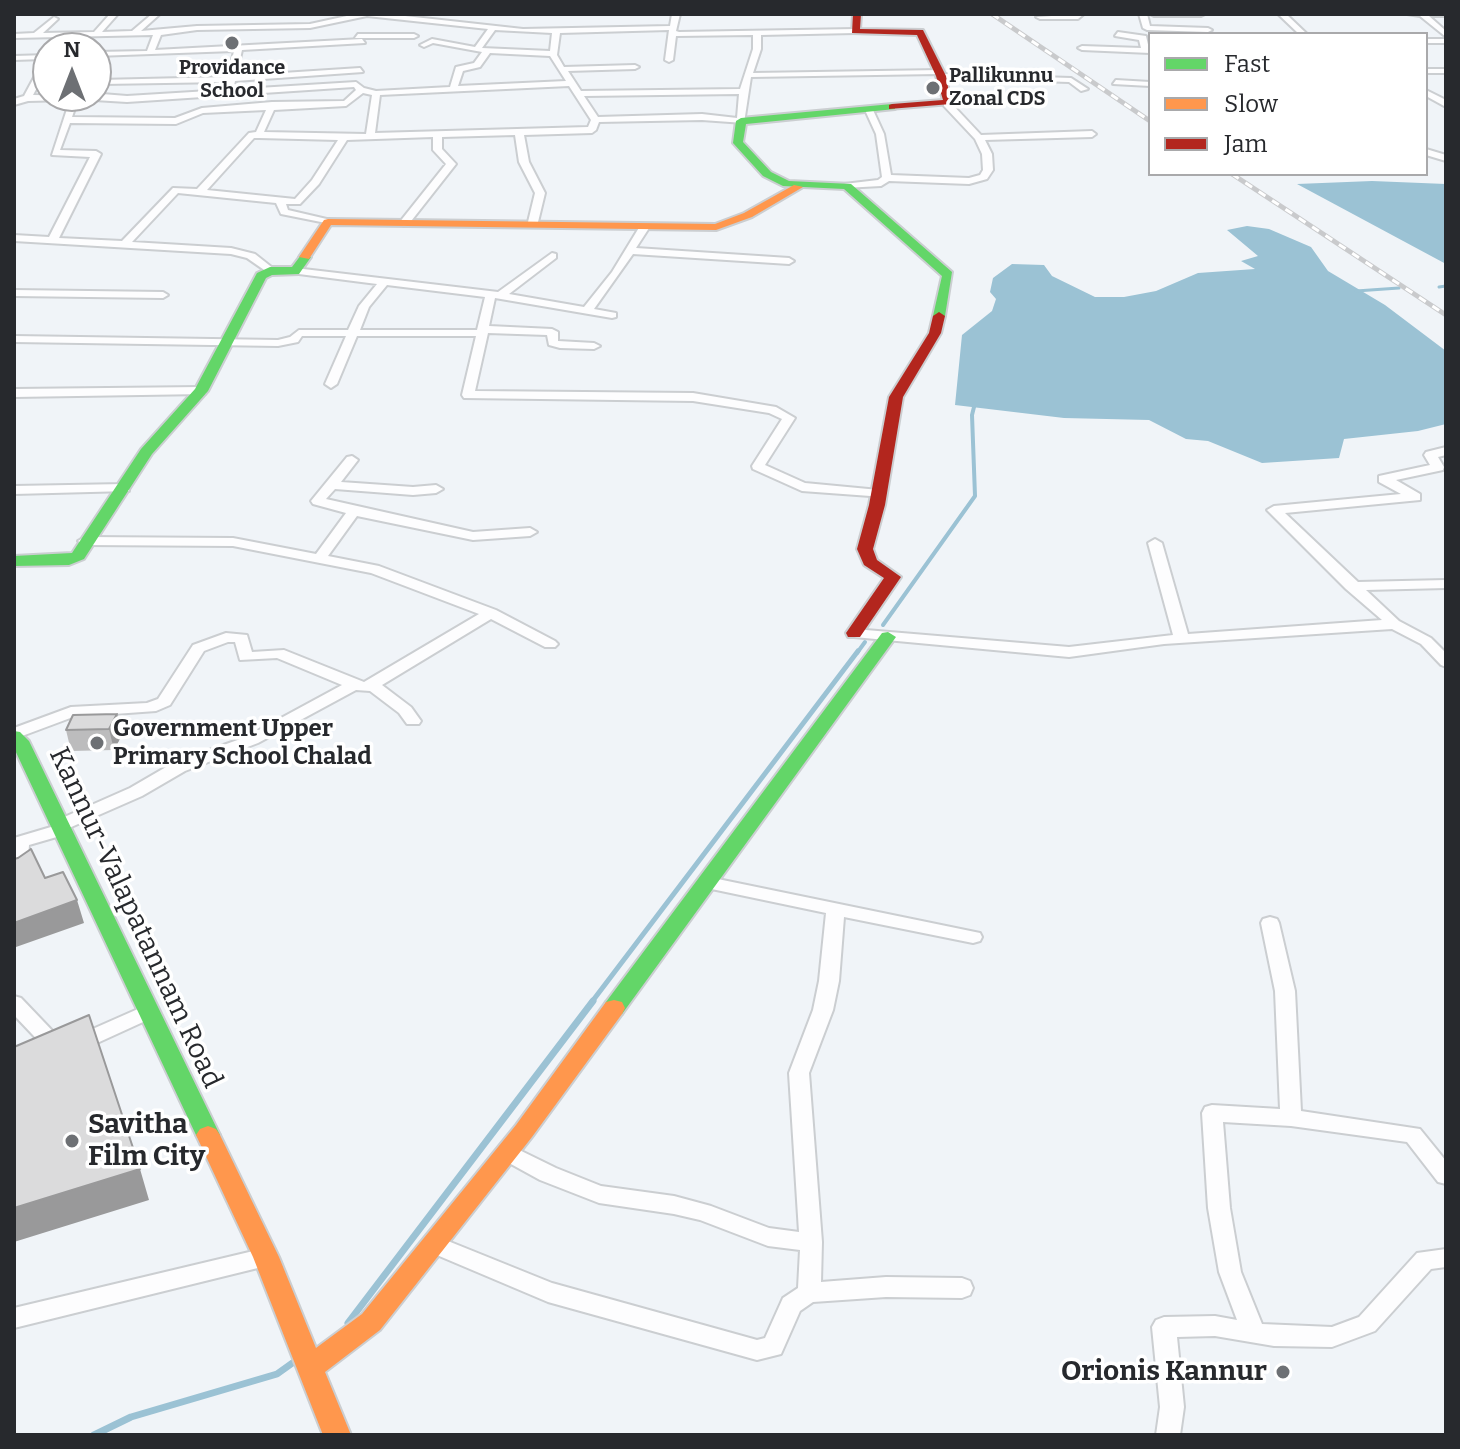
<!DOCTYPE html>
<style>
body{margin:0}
#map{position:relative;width:1460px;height:1449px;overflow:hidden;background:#f0f4f8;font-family:Bitter,serif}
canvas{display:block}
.frame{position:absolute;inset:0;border:16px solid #27292d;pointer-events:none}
.legend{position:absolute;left:1148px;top:32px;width:280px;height:144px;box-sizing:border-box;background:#fff;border:2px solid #a9a9ab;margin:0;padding:10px 14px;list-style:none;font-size:24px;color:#27292d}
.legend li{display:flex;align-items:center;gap:16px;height:40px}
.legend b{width:40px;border:2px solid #a9a9ab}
.north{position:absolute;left:32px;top:32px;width:80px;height:80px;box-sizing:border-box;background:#fff;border:2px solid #a9a9ab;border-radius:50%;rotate:0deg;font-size:22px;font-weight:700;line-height:32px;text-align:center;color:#27292d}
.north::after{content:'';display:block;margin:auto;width:28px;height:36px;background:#6d7074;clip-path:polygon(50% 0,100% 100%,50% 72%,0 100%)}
</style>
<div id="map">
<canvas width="1460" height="1449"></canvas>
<div class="frame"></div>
<ul class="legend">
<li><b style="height:10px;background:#63d668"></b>Fast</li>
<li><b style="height:10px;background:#ff974d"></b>Slow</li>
<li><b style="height:10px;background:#b3261e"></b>Jam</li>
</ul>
<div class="north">N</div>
</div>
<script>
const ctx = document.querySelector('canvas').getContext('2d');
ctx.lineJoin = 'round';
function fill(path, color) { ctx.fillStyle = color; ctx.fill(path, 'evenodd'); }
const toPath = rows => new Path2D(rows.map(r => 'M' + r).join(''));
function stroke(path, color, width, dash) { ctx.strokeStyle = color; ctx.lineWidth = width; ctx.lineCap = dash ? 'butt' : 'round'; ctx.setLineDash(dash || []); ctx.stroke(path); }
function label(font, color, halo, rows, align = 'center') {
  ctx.font = font + ' Bitter,serif'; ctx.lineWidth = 7; ctx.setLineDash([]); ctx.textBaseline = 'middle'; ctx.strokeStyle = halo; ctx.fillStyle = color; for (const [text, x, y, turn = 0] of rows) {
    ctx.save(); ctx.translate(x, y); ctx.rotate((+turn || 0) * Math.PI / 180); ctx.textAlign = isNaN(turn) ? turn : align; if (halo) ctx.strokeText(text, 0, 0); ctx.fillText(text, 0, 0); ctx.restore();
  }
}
fill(toPath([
 [1372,181,1446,184,1446,264,1297,184],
 [1247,226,1269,229,1311,247,1328,271,1385,305,1446,351,1446,424,1418,431,1344,439,1339,458,1262,463,1208,441,1186,439,1149,420,1064,418,955,405,962,335,992,311,996,299,990,292,993,278,1012,264,1044,265,1052,276,1095,297,1124,297,1156,291,1198,273,1255,269,1241,261,1258,256,1227,230]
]), '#9bc2d4');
stroke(toPath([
 [1439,287,1446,286],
 [1356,291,1399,288]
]), '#9bc2d4', 3);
stroke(toPath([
 [883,625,975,496,972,415,975,403],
 [857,653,865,642]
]), '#9bc2d4', 4);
stroke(toPath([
 [591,1003,858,651]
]), '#9bc2d4', 5);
stroke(toPath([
 [348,1323,593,1001],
 [94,1435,131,1417,277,1374,298,1359]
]), '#9bc2d4', 7);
const street = toPath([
 [110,14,118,14,102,32,132,31,152,14,160,14,141,31,197,26,310,24,356,14,387,14,523,29,670,26,672,14,680,14,676,31,679,32,855,29,859,31,855,33,761,35,761,49,753,73,940,70,943,74,1071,78,1088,89,1081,91,1069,82,941,78,938,74,751,77,744,123,702,120,599,122,596,130,592,133,524,135,529,162,545,193,538,222,533,225,528,222,535,193,519,162,515,135,442,137,442,149,456,164,408,225,404,226,399,223,446,164,433,150,433,137,347,140,319,184,300,204,286,204,288,210,331,220,331,224,281,214,276,203,178,193,132,242,231,248,255,254,274,269,275,271,270,274,247,258,231,254,14,241,14,235,49,237,90,157,52,155,70,100,28,101,14,105,14,99,24,96,44,59,14,60,14,56,48,55,48,67,33,95,96,96,96,80,99,80,228,77,234,51,96,56,96,52,147,51,153,35,14,38,14,34,34,33,54,17,58,19,43,33,94,32,110,14],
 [367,16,488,29,475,47,432,39,420,45,424,47,433,43,482,52,474,63,456,67,450,87,376,91,364,88,356,82,127,96,102,94,103,84,227,82,226,86,230,88,234,86,235,81,363,72,360,68,236,76,242,50,365,43,362,39,155,50,161,35,197,30,310,28,367,16],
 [495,30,552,33,550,51,482,48,495,30],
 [669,30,665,60,669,62,673,60,676,36,753,35,753,49,740,89,581,91,568,71,635,69,639,67,635,65,564,67,557,55,560,33,669,30],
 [490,53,550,56,566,81,458,86,463,71,480,67,490,53],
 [569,86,591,120,588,127,375,133,380,95,569,86],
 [354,87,356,90,344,101,272,102,202,108,175,118,72,117,78,99,127,102,354,87],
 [363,93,372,95,366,134,264,132,274,110,346,106,363,93],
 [739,94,737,118,702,114,598,117,584,96,739,94],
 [266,110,256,132,249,133,197,189,173,188,122,241,59,238,101,154,96,151,60,150,70,123,176,124,203,113,266,110],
 [254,138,259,138,338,140,312,180,295,199,207,190,254,138],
 [1084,14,1078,19,1040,19,1036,17,1084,14],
 [1139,14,1147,14,1150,26,1208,28,1212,30,1208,32,1147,30,1143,28,1139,14],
 [1150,14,1205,14,1201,16,1154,16,1150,14],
 [1278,14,1286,14,1307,34,1299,34,1278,14],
 [1407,14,1446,14,1446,16,1429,16,1446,31,1446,37,1420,16,1407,14],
 [1118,32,1146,36,1150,53,1082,50,1078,48,1082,46,1141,48,1139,40,1115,36,1118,32],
 [358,34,414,34,418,36,414,38,355,38,358,34],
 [1426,39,1446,39,1446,43,1426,43,1426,39],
 [1426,69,1446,69,1446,73,1426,73,1426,69],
 [1116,80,1150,82,1150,86,1113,84,1116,80],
 [1426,90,1446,100,1446,107,1426,96,1426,90],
 [944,102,950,102,981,135,1092,131,1096,134,1092,137,985,140,992,154,993,170,987,179,969,184,889,181,881,186,844,188,844,184,878,180,882,177,876,134,865,110,869,107,873,110,884,134,891,175,969,178,980,175,983,170,982,154,975,139,944,106,944,102],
 [1426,149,1446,155,1446,161,1426,155,1426,149],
 [644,225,649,228,636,248,789,258,794,261,789,264,633,254,594,309,616,313,616,317,612,318,495,298,489,326,552,329,558,332,558,341,594,343,600,346,594,349,560,348,549,345,547,335,488,333,475,391,693,393,776,407,795,418,765,465,805,483,879,490,886,494,884,497,802,491,753,469,752,466,782,419,769,413,693,401,464,398,462,395,476,336,357,336,337,384,331,388,325,384,346,336,302,336,298,342,278,346,14,342,14,336,278,340,290,337,299,330,348,330,359,306,377,284,291,273,290,271,295,268,498,292,552,253,556,254,556,258,509,294,584,307,612,272,640,226,644,225],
 [387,285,485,297,477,330,360,330,369,307,387,285],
 [14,290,163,292,168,295,163,298,14,296,14,290],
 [201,387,207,391,205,394,14,397,14,389,201,387],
 [1446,447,1446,455,1438,457,1444,467,1443,470,1396,480,1420,494,1420,500,1285,513,1358,582,1446,580,1446,588,1366,590,1399,621,1431,638,1446,653,1446,667,1441,665,1421,644,1392,629,1164,644,1069,657,854,637,847,633,854,629,1069,647,1173,635,1148,543,1155,539,1162,543,1188,634,1382,620,1346,589,1267,510,1274,506,1401,494,1379,482,1379,476,1430,465,1424,455,1426,452,1446,447],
 [352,456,358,460,341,482,413,487,436,485,443,489,436,493,413,495,335,489,326,499,473,532,530,528,537,532,530,536,473,540,357,516,328,556,379,566,496,610,555,641,558,644,555,647,545,647,491,619,382,685,411,707,421,721,419,724,407,724,399,713,370,691,356,690,258,743,185,771,142,796,69,828,67,834,29,845,27,873,24,877,14,879,14,838,51,827,53,822,130,788,173,763,246,737,342,685,277,658,240,660,235,642,228,642,204,651,170,705,156,711,73,717,14,739,14,728,71,707,147,703,158,699,193,645,226,633,247,635,252,652,284,650,364,682,479,614,371,573,233,546,85,545,78,541,85,537,233,538,316,554,346,513,313,504,311,501,347,457,352,456],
 [124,484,129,485,129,491,14,494,14,486,124,484],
 [708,877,980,933,982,937,980,941,973,943,844,917,839,981,833,1010,809,1073,822,1242,821,1282,886,1277,962,1278,970,1281,973,1288,970,1295,962,1298,886,1297,813,1302,800,1311,781,1354,757,1360,548,1302,425,1250,422,1244,425,1238,433,1235,552,1283,757,1340,765,1338,783,1298,798,1288,800,1250,768,1246,700,1220,674,1214,599,1203,540,1180,500,1158,496,1152,500,1146,507,1144,556,1168,601,1186,674,1196,711,1206,769,1228,799,1232,789,1073,813,1010,819,981,826,913,702,887,699,883,702,879,708,877],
 [1270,917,1277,919,1279,923,1295,991,1301,1111,1420,1129,1446,1161,1446,1184,1438,1182,1407,1142,1291,1126,1223,1122,1230,1208,1241,1272,1262,1324,1332,1327,1359,1317,1417,1253,1446,1249,1446,1267,1431,1269,1375,1331,1332,1347,1274,1346,1215,1336,1177,1337,1184,1407,1180,1435,1156,1435,1160,1407,1152,1327,1156,1320,1164,1317,1215,1316,1237,1320,1219,1272,1208,1208,1202,1113,1205,1107,1212,1105,1280,1109,1275,991,1261,923,1263,919,1270,917],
 [14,996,21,998,64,1043,67,1048,64,1053,57,1055,50,1053,14,1015,14,996],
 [147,1005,154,1007,157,1012,154,1017,84,1049,77,1051,70,1049,67,1044,70,1039,147,1005],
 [266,1248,274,1250,277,1257,274,1264,14,1328,14,1308,266,1248]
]);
const fast = toPath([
 [892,104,895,105,895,109,746,124,743,142,771,172,789,181,851,184,952,272,945,316,939,320,933,316,942,276,844,189,783,186,763,176,733,143,736,121,741,118,892,104],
 [301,255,311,257,299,274,272,275,266,278,208,391,152,454,84,559,69,565,14,566,14,556,72,553,141,449,195,389,257,273,270,267,292,267,301,255],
 [888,632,896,637,622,1014,614,1016,606,1014,603,1008,606,1002,882,633,888,632],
 [14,731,20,732,29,741,220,1135,216,1141,208,1144,200,1141,196,1135,14,748,14,731]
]);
const slow = toPath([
 [794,185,803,187,752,217,716,230,331,225,309,259,299,257,324,220,328,219,715,224,744,213,794,185],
 [614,1000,622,1002,625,1008,622,1014,532,1137,380,1330,325,1372,351,1435,323,1435,253,1257,196,1135,200,1129,208,1126,216,1129,220,1135,279,1257,316,1348,362,1314,516,1125,606,1002,614,1000]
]);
const jam = toPath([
 [853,14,861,14,860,29,923,30,946,76,951,104,889,109,889,105,892,104,943,100,936,76,917,35,852,33,853,14],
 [939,312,945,316,941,333,903,397,885,505,873,549,877,560,901,577,860,637,848,637,846,633,884,578,864,565,857,549,869,505,889,397,929,333,933,316,939,312]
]);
stroke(street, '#cbced1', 4);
stroke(fast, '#cbced1', 4);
stroke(slow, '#cbced1', 4);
stroke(jam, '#cbced1', 4);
fill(street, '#fdfdfe');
fill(fast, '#63d668');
fill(slow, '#ff974d');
fill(jam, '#b3261e');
const rail = toPath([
 [992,14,1150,121],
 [1232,174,1446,315]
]);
stroke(rail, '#c9cacc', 5);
stroke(rail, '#fff', 3, [8]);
fill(toPath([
 [117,714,122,735,114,750,71,751,66,730]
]), '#bcbcbd');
fill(toPath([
 [117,714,122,735,114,750,109,729],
 [77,900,84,923,16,947,14,942,14,923],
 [140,1169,149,1200,14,1242,14,1208]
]), '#99999a');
const building = toPath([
 [117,714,109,729,66,730,73,715,117,714],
 [31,849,45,878,63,872,77,900,14,923,14,859,18,858,31,849],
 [89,1015,140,1169,14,1208,14,1047,89,1015]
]);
fill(building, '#dbdbdc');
stroke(building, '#99999a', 2);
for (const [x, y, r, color] of [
 [232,43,8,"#6d7074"],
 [933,88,8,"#6d7074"],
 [97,743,8,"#6d7074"],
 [72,1141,8,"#6d7074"],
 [1283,1372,8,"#6d7074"]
]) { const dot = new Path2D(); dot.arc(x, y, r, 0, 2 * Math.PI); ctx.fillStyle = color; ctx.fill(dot); stroke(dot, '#fff', 3); }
label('bold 20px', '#27292d', '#fff', [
 ["Providance",232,68],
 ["School",232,91],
 ["Pallikunnu",949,76,"left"],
 ["Zonal CDS",949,99,"left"]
]);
label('bold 24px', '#27292d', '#fff', [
 ["Government Upper",113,729],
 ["Primary School Chalad",113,757]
], 'left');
label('28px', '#27292d', '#fff', [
 ["Kannur-Valapatannam Road",135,918,65]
]);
label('bold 28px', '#27292d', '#fff', [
 ["Savitha",88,1125],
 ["Film City",88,1157],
 ["Orionis Kannur",1267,1372,"right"]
], 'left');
</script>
